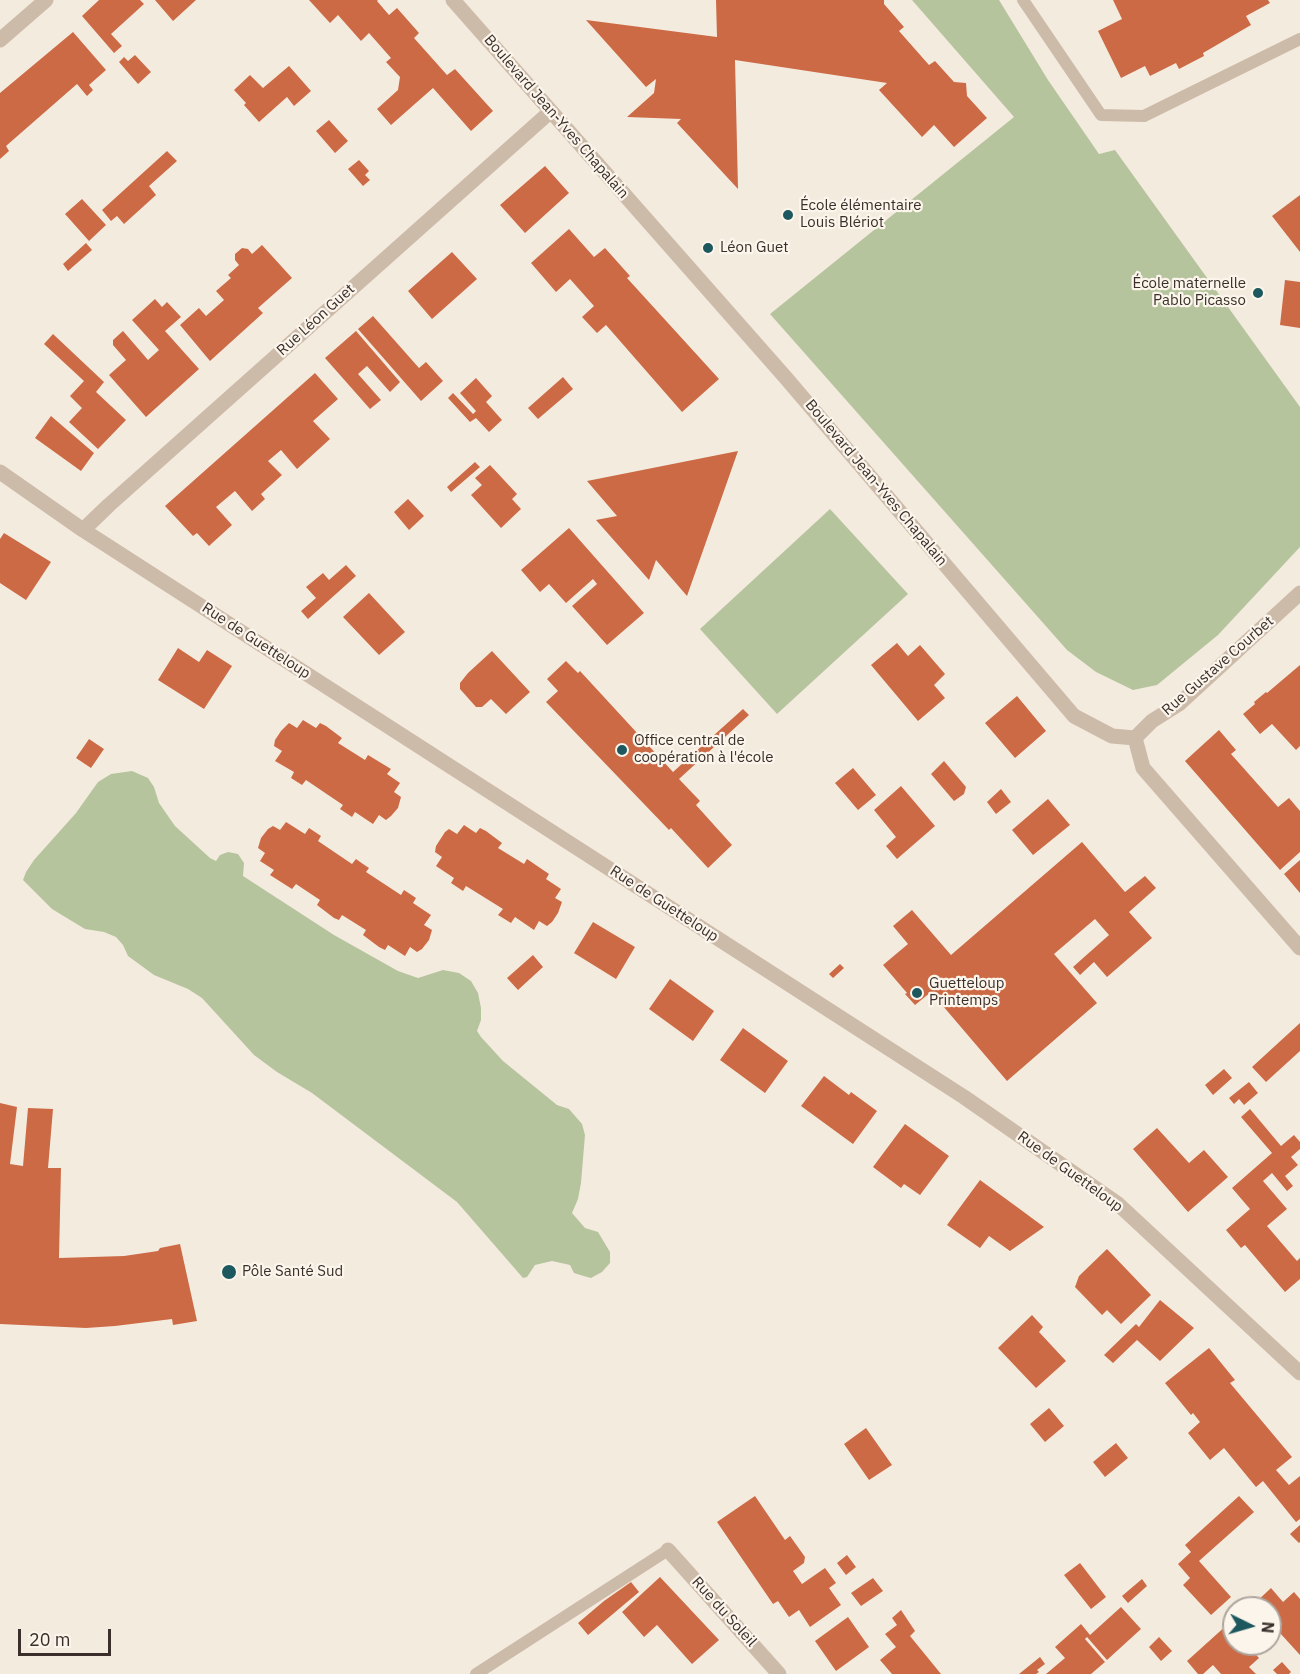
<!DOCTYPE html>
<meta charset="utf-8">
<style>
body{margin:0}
#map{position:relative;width:1300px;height:1674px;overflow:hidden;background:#f4ebdf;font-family:"IBM Plex Sans",sans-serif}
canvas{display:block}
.north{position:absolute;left:1222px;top:1596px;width:60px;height:60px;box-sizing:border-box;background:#fbf5ec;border:2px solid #aea69e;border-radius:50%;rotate:95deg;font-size:16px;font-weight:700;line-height:24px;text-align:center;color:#3a2f2a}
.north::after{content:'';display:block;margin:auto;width:21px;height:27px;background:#1c585e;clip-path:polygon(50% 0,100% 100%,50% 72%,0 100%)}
.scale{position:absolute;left:18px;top:1629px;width:93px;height:27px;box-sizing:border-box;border:3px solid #3a2f2a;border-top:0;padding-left:8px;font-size:18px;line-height:21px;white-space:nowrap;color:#3a2f2a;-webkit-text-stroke:4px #fbf5ec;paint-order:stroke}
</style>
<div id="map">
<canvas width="1300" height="1674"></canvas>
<div class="north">N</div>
<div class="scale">20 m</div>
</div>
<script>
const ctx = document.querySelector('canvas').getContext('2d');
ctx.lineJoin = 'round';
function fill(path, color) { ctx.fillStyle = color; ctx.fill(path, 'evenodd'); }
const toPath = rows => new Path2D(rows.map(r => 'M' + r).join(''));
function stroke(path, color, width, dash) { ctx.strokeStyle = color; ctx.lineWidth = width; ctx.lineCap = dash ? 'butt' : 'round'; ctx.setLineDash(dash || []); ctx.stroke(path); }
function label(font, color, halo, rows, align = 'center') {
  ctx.font = font + ' "IBM Plex Sans",sans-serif'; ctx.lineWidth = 4.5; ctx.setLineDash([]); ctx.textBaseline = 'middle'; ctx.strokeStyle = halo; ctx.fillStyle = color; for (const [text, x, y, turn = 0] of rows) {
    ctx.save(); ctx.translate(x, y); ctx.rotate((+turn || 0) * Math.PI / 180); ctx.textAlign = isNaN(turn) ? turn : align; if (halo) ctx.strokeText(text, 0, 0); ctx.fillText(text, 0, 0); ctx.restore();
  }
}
fill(toPath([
 [912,0,999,0,1048,80,1099,154,1115,150,1300,407,1300,547,1218,635,1157,685,1133,690,1096,672,1067,650,770,314,1014,117],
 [830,509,908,594,777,714,700,629],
 [132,771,148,778,154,787,159,803,175,826,210,858,216,861,220,855,228,852,238,854,244,863,243,876,334,935,398,971,418,978,443,970,459,973,471,981,478,993,481,1008,481,1020,477,1031,481,1037,503,1061,557,1105,569,1109,582,1124,585,1135,581,1183,578,1199,572,1213,585,1228,598,1232,610,1252,610,1263,602,1272,591,1278,587,1277,574,1273,570,1265,552,1261,535,1265,527,1277,523,1278,457,1202,312,1093,277,1072,254,1055,202,998,188,989,154,975,128,956,123,945,116,937,104,932,85,929,52,909,23,880,26,872,34,860,76,813,98,782,111,774]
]), '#b6c49e');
fill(toPath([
 [99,0,140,0,144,4,111,34,122,46,114,53,82,16],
 [155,0,196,0,173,21],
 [309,0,378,0,377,1,389,15,397,8,419,33,414,38,447,75,455,69,493,111,471,131,433,88,391,125,377,109,398,90,400,77,386,62,391,58,369,33,361,41,338,15,330,23],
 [716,0,884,0,884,4,904,27,899,31,929,65,935,61,954,82,966,83,967,96,987,118,954,147,934,125,922,137,879,90,887,83,735,60,738,189,677,123,681,119,627,117,654,93,656,79,646,87,586,20,717,37],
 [1113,0,1268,0,1270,3,1246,16,1251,25,1203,53,1204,56,1179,69,1176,63,1150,76,1145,66,1121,78,1098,31,1122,19],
 [73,32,106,70,89,85,93,90,87,96,77,84,6,146,9,151,0,159,0,93],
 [135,55,151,72,138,84,119,62,124,57,128,61],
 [289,66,311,91,294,106,287,97,259,122,244,105,246,103,234,90,250,75,263,88],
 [329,120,348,141,335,153,316,131],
 [167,151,177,161,149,186,156,195,124,224,117,216,111,221,102,210],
 [359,160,369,171,365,175,370,180,363,186,348,169],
 [545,166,569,193,525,233,500,205],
 [1300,195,1300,252,1272,216],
 [82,199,106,225,89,241,65,214],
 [569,229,594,257,605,248,630,276,627,278,719,379,682,412,606,325,597,333,582,317,594,306,570,279,556,292,531,263],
 [86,243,92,250,68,271,63,264],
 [262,245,292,278,258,308,263,313,210,361,180,325,199,308,206,316,224,300,216,291,231,278,228,275,239,265,235,260,235,254,242,248,248,249,252,254],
 [452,252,477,279,432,319,408,291],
 [1285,280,1300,282,1300,328,1280,325],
 [155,299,162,307,167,302,181,317,165,331,199,369,146,417,109,375,126,360,113,345,113,340,123,331,148,360,159,350,132,320],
 [373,316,419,368,426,362,443,381,421,401,358,329],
 [356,331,400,382,390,392,367,366,358,374,381,400,370,409,325,358],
 [53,334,104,382,96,392,126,420,98,449,69,422,82,408,70,396,84,381,44,344],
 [315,373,338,399,313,421,330,439,297,469,281,450,268,461,282,475,261,494,265,499,252,511,235,491,216,507,232,525,209,546,197,533,193,536,165,506],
 [563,377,573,389,538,419,528,408],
 [476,378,492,396,486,402,502,420,489,432,476,418,470,422,448,398,453,393,473,414,476,411,460,393],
 [51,416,94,453,81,471,35,438],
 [738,451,687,596,656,560,649,580,596,520,617,516,587,481],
 [475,462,480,467,451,492,447,487],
 [490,465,517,494,512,499,521,509,501,528,471,495,482,485,475,478],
 [408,499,424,516,409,530,394,512],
 [569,528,644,613,607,645,572,606,597,584,593,579,566,603,549,584,540,592,521,570],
 [4,533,51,562,26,600,0,583,0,539],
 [346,565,356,576,308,619,301,611,316,598,306,587,323,573,329,580],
 [369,593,405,632,379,655,343,617],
 [897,643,908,656,920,645,945,674,934,685,945,698,918,721,871,665],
 [178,648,199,662,207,650,232,666,204,709,158,680],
 [492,651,530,692,506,714,491,699,482,707,476,707,460,689,460,683,468,673],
 [566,661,578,673,580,671,673,772,743,709,749,715,679,779,700,801,696,805,732,845,708,868,671,828,669,830,546,702,558,691,547,679],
 [1300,665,1300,746,1296,750,1272,724,1260,734,1243,714,1255,704,1254,702,1266,692,1267,693],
 [1017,696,1046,731,1015,758,985,723],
 [303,720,316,728,320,723,326,726,342,738,338,743,365,760,368,755,391,769,387,774,400,783,394,792,401,797,398,808,391,816,386,820,379,815,373,824,355,812,352,817,340,809,343,805,306,780,302,785,291,778,294,772,275,761,282,751,274,746,275,740,281,731,289,723,297,728],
 [1219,730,1236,750,1231,754,1278,807,1289,798,1300,811,1300,852,1280,870,1185,761],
 [89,739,104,749,91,768,76,758],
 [944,761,966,787,964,794,954,801,931,774],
 [853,768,876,795,858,810,835,783],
 [901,786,935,826,897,859,886,846,896,837,874,810],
 [1001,789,1011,802,996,814,987,802],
 [1048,799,1070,825,1033,855,1012,830],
 [286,822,305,834,309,828,321,836,318,841,352,864,356,859,363,864,369,868,366,872,401,895,404,890,416,898,413,903,431,915,424,925,432,930,429,940,422,949,417,952,410,947,405,956,388,945,385,950,379,947,363,935,366,930,342,915,339,920,334,918,317,905,320,900,296,884,292,889,270,875,274,870,260,861,265,853,258,848,261,838,268,829,273,826,280,830],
 [464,825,476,833,480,828,486,831,502,843,498,848,524,864,527,859,549,874,546,879,561,889,555,898,562,902,558,913,552,922,547,926,539,921,534,930,515,917,511,923,498,915,503,909,466,886,463,891,451,883,454,878,436,866,442,857,435,852,436,846,445,832,449,829,457,834],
 [1082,842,1125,892,1145,876,1156,888,1129,912,1152,938,1107,977,1094,962,1080,975,1073,967,1109,935,1095,919,1054,954,1097,1003,1007,1081,931,992,915,1005,905,994,907,993,883,965,908,944,893,926,912,910,951,955],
 [1300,860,1300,893,1284,874],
 [593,922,635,947,616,979,574,953],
 [533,955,543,967,518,990,507,978],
 [840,964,844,968,833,978,829,974],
 [670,979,714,1011,693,1041,649,1009],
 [1300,1023,1300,1051,1266,1082,1252,1067],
 [743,1028,788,1061,765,1093,720,1060],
 [1224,1069,1232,1078,1213,1095,1205,1085],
 [824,1076,849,1095,851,1092,877,1111,853,1144,801,1106],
 [1249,1082,1258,1093,1244,1105,1239,1099,1234,1104,1229,1098],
 [0,1103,17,1107,10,1164,23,1166,28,1108,53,1109,48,1168,61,1168,59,1258,124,1256,158,1251,160,1248,180,1244,197,1321,173,1325,172,1319,115,1326,86,1328,0,1324],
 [1250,1109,1281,1146,1294,1135,1300,1142,1300,1149,1291,1157,1298,1165,1285,1176,1293,1186,1287,1191,1272,1173,1263,1181,1287,1209,1267,1226,1297,1261,1300,1258,1300,1279,1285,1292,1245,1245,1241,1248,1226,1230,1250,1209,1232,1188,1272,1153,1241,1117],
 [905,1124,949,1156,920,1195,904,1184,901,1188,873,1167],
 [1157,1128,1189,1163,1204,1150,1228,1177,1188,1212,1133,1149],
 [980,1180,1017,1207,1044,1227,1010,1251,989,1236,980,1248,947,1225],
 [1107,1249,1151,1295,1121,1324,1107,1310,1102,1315,1075,1287,1079,1276],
 [1160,1300,1194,1328,1160,1361,1137,1340,1113,1363,1104,1355,1136,1324,1139,1327],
 [1032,1315,1043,1327,1039,1332,1066,1361,1036,1388,998,1348],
 [1209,1348,1235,1380,1230,1383,1292,1457,1276,1470,1289,1485,1300,1476,1300,1519,1296,1522,1263,1481,1256,1487,1224,1448,1210,1460,1188,1433,1200,1422,1193,1413,1191,1415,1165,1383],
 [1049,1408,1064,1426,1045,1442,1030,1424],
 [866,1428,892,1465,869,1480,844,1444],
 [1116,1443,1128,1458,1105,1477,1093,1462],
 [755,1496,785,1540,790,1536,805,1557,804,1563,793,1571,802,1584,825,1568,836,1583,829,1588,841,1605,810,1627,799,1610,789,1617,778,1601,773,1604,717,1522],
 [1239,1496,1254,1512,1199,1561,1231,1597,1211,1615,1183,1585,1190,1578,1178,1564,1191,1552,1185,1545],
 [1300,1525,1300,1542,1299,1543,1290,1534],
 [847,1555,856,1567,846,1575,837,1563],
 [1080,1563,1106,1597,1091,1609,1064,1575],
 [660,1577,719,1640,692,1664,657,1625,644,1637,622,1612],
 [873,1578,883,1591,861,1606,851,1593],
 [1142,1579,1147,1586,1128,1603,1122,1596],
 [631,1582,639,1592,588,1635,578,1623,604,1601],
 [1271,1588,1283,1602,1294,1592,1300,1599,1300,1655,1270,1622,1270,1608,1258,1608,1254,1604],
 [1121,1607,1141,1629,1107,1660,1087,1637,1085,1639,1105,1662,1091,1674,1046,1674,1065,1658,1055,1647,1081,1624,1090,1635],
 [901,1610,915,1631,910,1636,941,1674,892,1674,880,1660,896,1647,885,1634,897,1625,892,1618],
 [848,1617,869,1647,836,1671,815,1641],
 [1228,1624,1234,1631,1234,1644,1246,1644,1259,1658,1249,1667,1256,1674,1221,1674,1213,1665,1203,1674,1198,1674,1187,1661],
 [1159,1637,1172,1651,1161,1661,1149,1647],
 [1040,1657,1045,1664,1037,1670,1039,1672,1036,1674,1019,1674],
 [1282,1662,1291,1672,1289,1674,1277,1674,1273,1670]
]), '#cc6a45');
stroke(toPath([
 [1023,0,1101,115,1144,116,1300,39],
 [476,1674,668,1550]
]), '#cdbbaa', 12);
stroke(toPath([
 [453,0,786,378,1074,716,1112,736,1135,738],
 [0,40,46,0],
 [0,472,83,530,964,1097,1118,1204,1300,1373],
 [83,530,109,505,550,112],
 [1135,738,1143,768,1300,948],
 [1135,738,1152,721,1179,704,1300,593],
 [668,1550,779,1674]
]), '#cdbbaa', 15);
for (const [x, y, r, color] of [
 [788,215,6,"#1c585e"],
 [708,248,6,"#1c585e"],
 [1258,293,6,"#1c585e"],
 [622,750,6,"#1c585e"],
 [917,993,6,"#1c585e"],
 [229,1272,8,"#1c585e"]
]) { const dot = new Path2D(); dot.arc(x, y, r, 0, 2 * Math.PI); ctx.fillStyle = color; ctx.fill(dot); stroke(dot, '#fbf5ec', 2); }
label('15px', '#3a2f2a', '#fbf5ec', [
 ["Boulevard Jean-Yves Chapalain",556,117,49],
 ["Rue Léon Guet",316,320,-42],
 ["Boulevard Jean-Yves Chapalain",876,483,50],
 ["Rue de Guetteloup",256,641,33],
 ["Rue Gustave Courbet",1218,666,-41],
 ["Rue de Guetteloup",664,904,33],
 ["Rue de Guetteloup",1070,1172,36],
 ["Rue du Soleil",724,1612,48]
]);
label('15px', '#3a2f2a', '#fbf5ec', [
 ["École élémentaire",800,206],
 ["Louis Blériot",800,223],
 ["Léon Guet",720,248],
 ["École maternelle",1246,284,"right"],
 ["Pablo Picasso",1246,301,"right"],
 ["Office central de",634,741],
 ["coopération à l'école",634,758],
 ["Guetteloup",929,984],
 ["Printemps",929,1001],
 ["Pôle Santé Sud",242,1272]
], 'left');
</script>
